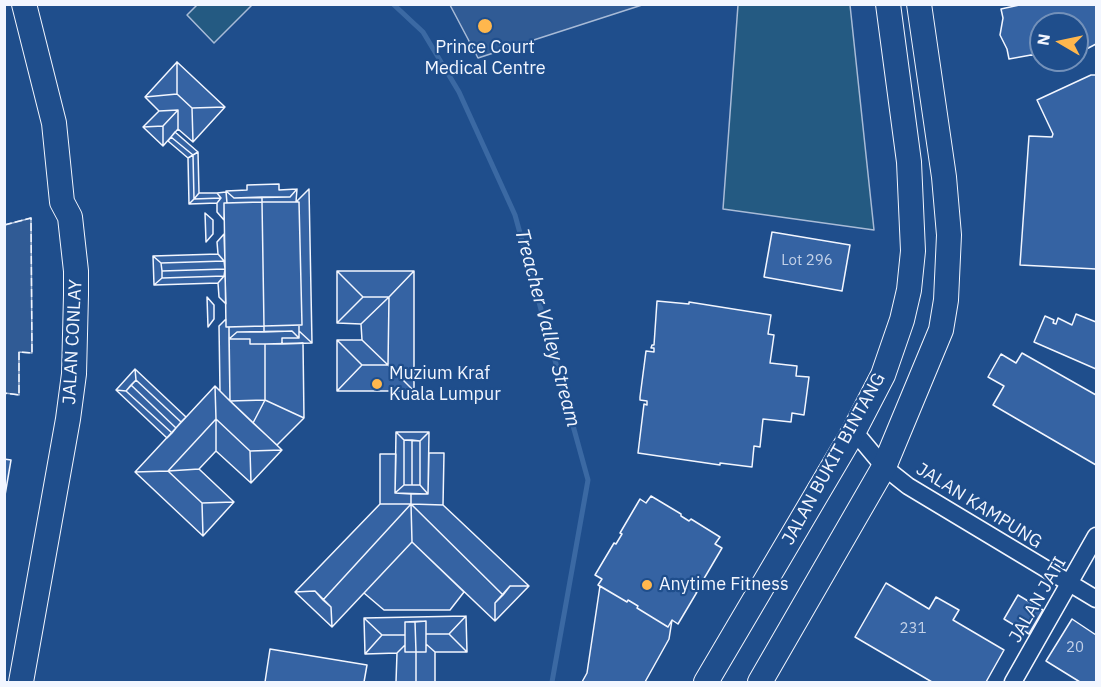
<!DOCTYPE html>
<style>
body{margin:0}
#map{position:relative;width:1101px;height:687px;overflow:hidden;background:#1f4e8c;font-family:"IBM Plex Sans",sans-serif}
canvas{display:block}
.frame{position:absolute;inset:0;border:6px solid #f2f6ff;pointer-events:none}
.north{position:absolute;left:1029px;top:12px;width:60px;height:60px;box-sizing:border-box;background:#1f4e8c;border:2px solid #7391ba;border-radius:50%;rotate:279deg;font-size:16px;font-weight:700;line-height:24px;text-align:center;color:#f2f6ff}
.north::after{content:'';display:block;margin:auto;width:21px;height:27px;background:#ffb74d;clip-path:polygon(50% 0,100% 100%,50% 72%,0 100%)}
</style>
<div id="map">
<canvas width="1101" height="687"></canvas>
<div class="frame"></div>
<div class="north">N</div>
</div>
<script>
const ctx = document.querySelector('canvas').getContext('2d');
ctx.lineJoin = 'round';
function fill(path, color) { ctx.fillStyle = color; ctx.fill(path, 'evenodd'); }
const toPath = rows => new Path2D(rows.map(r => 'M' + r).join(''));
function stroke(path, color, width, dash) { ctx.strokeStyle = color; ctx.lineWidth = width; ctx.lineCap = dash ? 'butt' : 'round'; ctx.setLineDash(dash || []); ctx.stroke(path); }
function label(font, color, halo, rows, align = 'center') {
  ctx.font = font + ' "IBM Plex Sans",sans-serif'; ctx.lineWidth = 4.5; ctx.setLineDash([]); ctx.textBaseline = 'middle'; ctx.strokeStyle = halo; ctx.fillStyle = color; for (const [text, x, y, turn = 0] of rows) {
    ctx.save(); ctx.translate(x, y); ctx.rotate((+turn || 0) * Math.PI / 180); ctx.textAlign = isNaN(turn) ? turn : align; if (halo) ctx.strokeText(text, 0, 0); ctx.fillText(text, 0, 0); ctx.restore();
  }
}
const green = toPath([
 [197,5,197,4,252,5,214,43,187,15,197,5],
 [738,5,850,5,874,230,723,209,738,5]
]);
fill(green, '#245a82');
stroke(green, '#a8bbd7', 1.5);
const parking = toPath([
 [450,5,642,5,478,58,450,5],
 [31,218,32,353,19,352,19,395,5,393,5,225,31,218]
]);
fill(parking, '#305b95');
stroke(parking, '#a8bbd7', 1.5);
stroke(toPath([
 [393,4,423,32,459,92,515,215,588,480,552,682]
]), '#3b69a3', 5);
const building = toPath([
 [1024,4,1096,4,1096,44,1077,54,1077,24,1041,24,1041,56,1031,55,1009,59,1007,49,1000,35,1003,18,1001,9,1024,4],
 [177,62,177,94,145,97,177,62],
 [177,62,225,107,192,108,177,94,177,62],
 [1091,75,1096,75,1096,269,1020,265,1029,136,1052,137,1053,134,1037,100,1091,75],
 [177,94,192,108,193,142,178,129,178,110,159,111,145,97,177,94],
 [225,107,193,142,192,108,225,107],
 [178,110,178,129,163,146,163,126,178,110],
 [178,110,163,126,143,127,159,111,178,110],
 [163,126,163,146,143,127,163,126],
 [175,132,198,152,193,155,171,137,175,132],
 [171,137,193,155,188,158,168,141,171,137],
 [198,152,199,193,194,199,193,155,198,152],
 [193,155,194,199,189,204,188,158,193,155],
 [279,184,279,190,297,189,290,197,234,198,226,191,247,190,247,185,279,184],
 [297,189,296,202,262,202,262,197,290,197,297,189],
 [309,189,312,343,299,331,299,325,302,325,299,202,296,202,309,189],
 [226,191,234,198,262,197,262,202,227,203,226,191],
 [226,192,227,203,224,203,224,220,217,212,217,203,221,198,217,193,226,192],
 [199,193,217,193,221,198,194,199,199,193],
 [221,198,217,203,189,204,194,199,221,198],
 [262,202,264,326,226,327,224,203,262,202],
 [262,202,299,202,302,325,264,326,262,202],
 [205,213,213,220,213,234,206,242,205,213],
 [772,232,850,245,842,291,764,277,772,232],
 [224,234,225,262,218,254,217,242,224,234],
 [218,254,224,261,161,263,153,256,218,254],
 [153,256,161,263,162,271,162,278,154,285,153,256],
 [224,261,225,269,162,271,161,263,224,261],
 [225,269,224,276,162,278,162,271,225,269],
 [337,271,363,297,337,323,337,271],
 [337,271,414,271,389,297,363,297,337,271],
 [414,271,414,391,388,365,389,297,414,271],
 [225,275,226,304,219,297,218,283,225,275],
 [224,276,218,283,154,285,162,278,224,276],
 [207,297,214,305,214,319,208,327,207,297],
 [363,297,389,297,361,324,337,323,363,297],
 [389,297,388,365,362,340,361,324,389,297],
 [657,301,689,304,689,302,771,315,768,334,774,335,770,363,797,366,796,376,809,377,804,415,792,413,791,422,763,419,760,447,754,446,752,467,720,463,720,465,638,453,644,404,647,405,647,401,640,400,640,397,646,351,654,352,654,348,651,348,652,345,654,345,657,301],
 [1076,314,1096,322,1096,369,1034,342,1045,316,1054,320,1053,323,1056,324,1058,318,1072,325,1076,314],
 [226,319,226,327,229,327,230,401,220,391,219,326,226,319],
 [299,325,299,338,292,331,264,332,264,326,299,325],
 [264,326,264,332,237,332,229,339,229,327,264,326],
 [292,331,299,338,282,338,282,344,250,344,250,339,229,339,237,332,292,331],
 [299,331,312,343,282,344,282,338,299,338,299,331],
 [229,339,250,339,250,344,265,344,265,400,230,401,229,339],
 [337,340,362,365,337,391,337,340],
 [337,340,362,340,388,365,362,365,337,340],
 [303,343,304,418,265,400,265,344,303,343],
 [1022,353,1096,395,1096,465,993,405,1004,386,988,377,1001,354,1016,363,1022,353],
 [362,365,388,365,414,391,337,391,362,365],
 [135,369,186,417,181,422,136,380,135,369],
 [135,369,136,380,126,391,116,390,135,369],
 [136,380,181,422,176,428,131,385,136,380],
 [131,385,176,428,172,433,126,391,131,385],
 [215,386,227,398,282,450,250,451,216,419,215,386],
 [215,386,216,419,168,471,135,472,215,386],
 [116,390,126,391,172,433,167,438,116,390],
 [265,400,304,418,277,445,253,423,265,400],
 [265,400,253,423,230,401,265,400],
 [216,419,216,451,199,469,168,471,216,419],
 [216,419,250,451,251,483,216,451,216,419],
 [396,432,429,432,420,441,404,440,396,432],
 [396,432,404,440,404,485,395,493,396,432],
 [429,432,428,494,420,485,420,441,429,432],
 [404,440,412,440,412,485,404,485,404,440],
 [412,440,420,441,420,485,412,485,412,440],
 [282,450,251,483,250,451,282,450],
 [429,453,444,453,443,505,411,504,411,494,428,494,429,453],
 [380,454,396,454,395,493,411,494,411,504,380,504,380,454],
 [4,459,11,460,4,501,4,459],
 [199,469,234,502,202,503,168,471,199,469],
 [168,471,202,503,203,536,135,472,168,471],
 [404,485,420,485,428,494,395,493,404,485],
 [651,496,681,514,681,516,689,521,691,519,720,537,715,544,722,548,702,582,700,581,694,591,697,592,678,624,672,620,668,627,637,608,638,606,628,600,627,602,598,585,602,579,595,575,614,543,616,544,622,534,620,533,640,499,646,503,651,496],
 [234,502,203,536,202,503,234,502],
 [380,504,411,504,323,600,315,591,295,592,380,504],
 [411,504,412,542,332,627,331,607,323,600,411,504],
 [411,504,503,595,495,603,495,621,412,542,411,504],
 [411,504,443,505,529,586,510,586,503,595,411,504],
 [412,542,464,592,450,610,384,610,364,593,412,542],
 [886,583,929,609,936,597,959,610,953,620,1004,650,986,682,932,682,855,637,886,583],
 [510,586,529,586,495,621,495,603,510,586],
 [600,586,627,602,628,600,638,606,637,608,668,627,672,620,669,639,645,682,582,682,587,673,600,586],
 [315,591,331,607,332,627,295,592,315,591],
 [1018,595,1043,610,1029,634,1004,619,1018,595],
 [466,616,467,652,449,634,466,616],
 [466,616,449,634,426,634,426,621,405,622,405,635,382,635,364,618,466,616],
 [364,618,382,635,365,654,364,618],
 [1072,619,1096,635,1096,682,1080,682,1046,661,1072,619],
 [426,621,426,652,416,652,415,622,426,621],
 [405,622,415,622,416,652,405,652,405,622],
 [426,634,449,634,467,652,435,652,426,644,426,634],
 [382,635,405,635,405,645,397,653,365,654,382,635],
 [426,644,435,652,435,682,416,682,416,652,426,652,426,644],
 [405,645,405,652,416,652,416,682,396,682,397,653,405,645],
 [270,649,367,665,364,682,265,682,270,649]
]);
fill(building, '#3563a3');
stroke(building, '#f2f6ff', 1.5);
const street = toPath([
 [854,431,884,467,908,486,1096,599],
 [1013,682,1096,536]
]);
const secondary = toPath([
 [21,682,68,419,74,374,76,295,76,271,70,217,62,202,54,123,24,4],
 [706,682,854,431,883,375,902,320,909,290,913,251,909,162,888,4],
 [760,682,884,467,941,330,946,300,949,235,944,177,919,4]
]);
stroke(street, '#f2f6ff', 19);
stroke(secondary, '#f2f6ff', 26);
stroke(street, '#1f4e8c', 16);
stroke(secondary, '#1f4e8c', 24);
stroke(toPath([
 [4,225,31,218,32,353,19,352,19,395,4,393]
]), '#f2f6ff', 1.5, [8, 3]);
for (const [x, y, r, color] of [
 [485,26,8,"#ffb74d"],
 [377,384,6,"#ffb74d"],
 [647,585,6,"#ffb74d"]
]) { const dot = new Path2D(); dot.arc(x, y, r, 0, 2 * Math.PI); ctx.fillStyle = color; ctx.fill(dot); stroke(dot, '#1f4e8c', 2); }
label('15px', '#c3d1e8', null, [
 ["Lot 296",807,261],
 ["231",913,629],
 ["20",1075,648]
]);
label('18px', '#f2f6ff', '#1f4e8c', [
 ["Prince Court",485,48,"center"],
 ["Medical Centre",485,69,"center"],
 ["Muzium Kraf",389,374],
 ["Kuala Lumpur",389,395],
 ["Anytime Fitness",659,585]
], 'left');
label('18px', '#f2f6ff', '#1f4e8c', [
 ["JALAN CONLAY",73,342,-87],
 ["JALAN BUKIT BINTANG",834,459,-61],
 ["JALAN KAMPUNG",979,506,32],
 ["JALAN JATI",1038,600,-60]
]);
label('italic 20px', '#f2f6ff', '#1f4e8c', [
 ["Treacher Valley Stream",547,328,75]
]);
</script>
